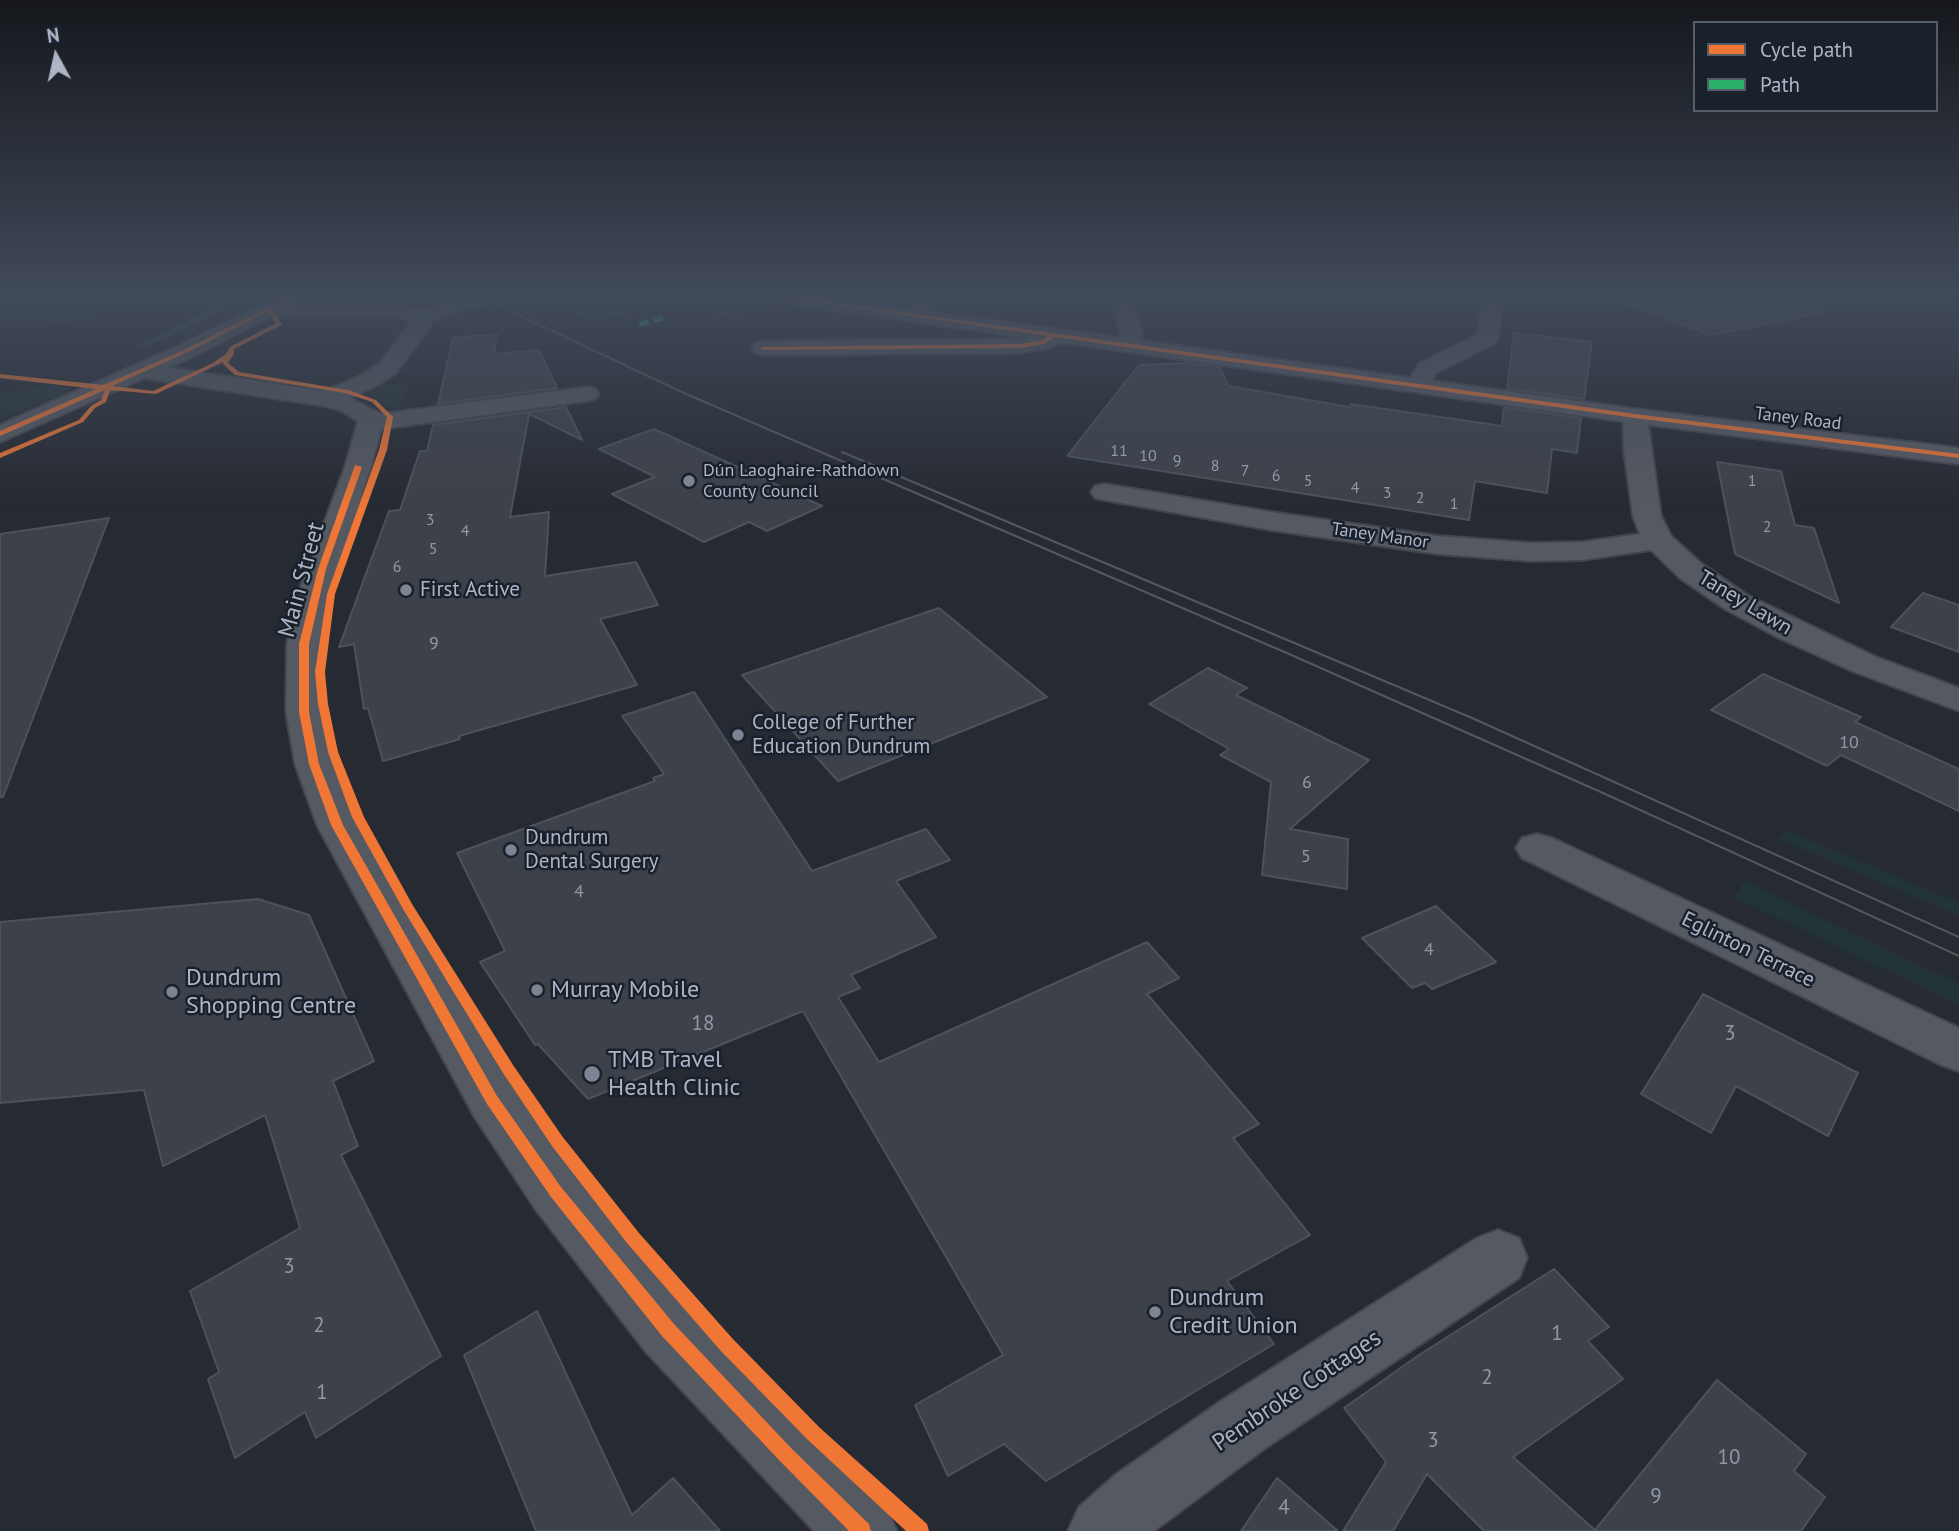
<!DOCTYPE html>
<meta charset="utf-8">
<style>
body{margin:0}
#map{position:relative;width:1959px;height:1531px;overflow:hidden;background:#262a32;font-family:"PT Sans",sans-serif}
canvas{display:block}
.legend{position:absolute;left:1693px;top:21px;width:245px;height:91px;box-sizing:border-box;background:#19212d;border:2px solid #555d6a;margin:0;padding:9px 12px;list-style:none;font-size:21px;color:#aeb6c5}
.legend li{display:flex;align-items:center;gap:14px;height:35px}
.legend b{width:35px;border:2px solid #555d6a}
.north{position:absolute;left:21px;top:21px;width:70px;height:70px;-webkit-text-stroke:5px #19212d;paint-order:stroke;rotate:352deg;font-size:19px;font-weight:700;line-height:28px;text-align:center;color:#aeb6c5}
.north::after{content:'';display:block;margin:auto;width:24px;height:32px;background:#aeb6c5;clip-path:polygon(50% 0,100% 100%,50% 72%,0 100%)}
</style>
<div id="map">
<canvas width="1959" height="1531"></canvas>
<ul class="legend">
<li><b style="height:9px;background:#f07635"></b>Cycle path</li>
<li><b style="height:9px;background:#2db169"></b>Path</li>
</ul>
<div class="north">N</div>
</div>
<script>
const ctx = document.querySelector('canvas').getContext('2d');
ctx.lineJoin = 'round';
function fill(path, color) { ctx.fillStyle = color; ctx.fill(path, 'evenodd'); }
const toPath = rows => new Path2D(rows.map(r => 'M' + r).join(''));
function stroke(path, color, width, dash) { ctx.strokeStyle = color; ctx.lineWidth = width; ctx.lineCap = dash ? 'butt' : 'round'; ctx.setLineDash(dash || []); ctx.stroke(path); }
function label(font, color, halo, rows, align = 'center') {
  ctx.font = font + ' "PT Sans",sans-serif'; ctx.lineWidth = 5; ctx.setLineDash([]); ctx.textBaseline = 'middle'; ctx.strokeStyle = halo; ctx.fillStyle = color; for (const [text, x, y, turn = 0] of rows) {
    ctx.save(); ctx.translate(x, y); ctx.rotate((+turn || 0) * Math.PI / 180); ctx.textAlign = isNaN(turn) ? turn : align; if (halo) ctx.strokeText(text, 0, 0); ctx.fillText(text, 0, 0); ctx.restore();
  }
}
fill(toPath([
 [0,294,128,294,76,323,0,321],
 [542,294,674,294,798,312,771,310,718,315,678,299,595,322,550,304,541,305,523,298],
 [383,384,409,385,399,408,390,409,383,402,368,394],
 [45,386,68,388,65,390,70,391,0,420,0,394],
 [1786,830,1959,903,1959,916,1779,839],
 [1745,881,1959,984,1959,1005,1734,897]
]), '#233438');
fill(toPath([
 [232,294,241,294,222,309,177,334,145,346,138,344,171,330,232,294]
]), '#31425d');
const building = toPath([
 [1613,294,1694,294,1690,301,1694,306,1702,308,1740,301,1746,294,1820,294,1822,313,1711,335,1612,299,1613,294],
 [1514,333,1592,342,1584,399,1507,389,1514,333],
 [497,334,494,354,539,350,557,388,438,404,453,338,497,334],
 [1187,363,1219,367,1229,386,1349,407,1351,404,1502,426,1504,407,1581,418,1577,453,1552,449,1547,493,1475,481,1469,520,1067,456,1139,365,1187,363],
 [566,407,582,440,529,414,510,517,549,512,545,576,636,562,658,605,600,619,637,685,459,736,460,739,383,761,368,708,364,709,354,644,339,647,389,511,400,510,420,451,427,451,433,425,566,407],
 [654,429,753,474,822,506,767,531,749,522,704,542,612,494,655,477,599,449,654,429],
 [1717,462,1781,471,1795,525,1814,528,1839,603,1735,554,1717,462],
 [109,518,3,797,0,797,0,534,109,518],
 [1923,593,1959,605,1959,652,1891,627,1923,593],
 [939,608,1047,697,838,781,742,675,939,608],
 [1208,668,1247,688,1236,695,1369,760,1290,829,1348,839,1347,889,1262,875,1271,782,1220,755,1229,749,1149,704,1208,668],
 [1763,674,1861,717,1855,722,1959,769,1959,811,1841,755,1827,766,1711,710,1763,674],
 [694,692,812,871,926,829,950,860,896,881,936,937,851,975,860,988,838,997,879,1062,1147,942,1179,978,1147,994,1259,1124,1233,1138,1310,1235,1227,1281,1274,1344,1046,1481,1004,1444,948,1476,915,1405,1003,1355,803,1011,588,1099,538,1044,535,1045,480,962,505,951,457,853,655,781,653,778,664,774,622,716,694,692],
 [258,899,309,915,374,1061,333,1081,358,1146,341,1155,441,1356,316,1438,305,1412,235,1458,208,1379,219,1372,190,1291,300,1228,265,1115,163,1166,144,1090,0,1103,0,922,258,899],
 [1436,906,1496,962,1432,989,1425,983,1412,988,1362,938,1436,906],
 [1703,994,1858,1073,1828,1136,1736,1086,1711,1133,1641,1094,1703,994],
 [1554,1269,1609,1327,1588,1341,1623,1379,1513,1457,1595,1530,1717,1380,1806,1454,1794,1471,1825,1497,1801,1531,1484,1531,1427,1474,1393,1531,1343,1531,1386,1462,1344,1408,1419,1355,1554,1269],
 [537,1311,632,1515,673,1478,720,1531,536,1531,464,1355,537,1311],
 [1277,1478,1338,1531,1241,1531,1277,1478]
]);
fill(building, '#3d4149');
stroke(building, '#4d525a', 2);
const minor = toPath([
 [475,294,515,294,512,298,465,308,433,320,427,331,396,373,378,385,350,398,381,414,587,387,595,389,599,394,595,399,587,401,381,429,371,467,333,585,321,644,322,712,333,764,357,825,510,1084,576,1174,690,1308,886,1507,897,1531,814,1531,646,1352,536,1210,474,1116,317,825,295,764,286,712,287,644,301,585,345,467,358,421,340,410,325,406,143,378,135,376,132,371,135,366,143,364,325,391,362,375,380,363,412,320,397,317,268,316,261,314,258,310,261,306,397,305,423,310,475,294],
 [929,294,952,294,918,318,904,318,901,314,904,310,929,294],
 [1110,294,1130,294,1142,332,1141,345,1138,350,1130,352,1122,350,1119,345,1120,332,1110,294],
 [1484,294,1504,294,1498,338,1495,343,1436,373,1426,390,1410,390,1406,385,1419,364,1477,335,1484,294],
 [1743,294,1740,298,1702,305,1695,303,1692,299,1698,294,1743,294],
 [1054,329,1062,330,1065,335,1062,340,1050,348,1019,353,763,355,755,353,752,348,755,343,763,341,1019,339,1036,337,1054,329],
 [1635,409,1644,411,1647,416,1661,516,1671,536,1702,564,1747,595,1876,657,1959,688,1959,711,1852,671,1779,638,1725,609,1680,578,1651,550,1582,560,1532,561,1438,554,1271,530,1105,500,1095,498,1091,492,1095,486,1105,484,1271,512,1438,536,1532,543,1582,542,1640,534,1633,516,1624,450,1623,416,1626,411,1635,409],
 [1537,834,1552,838,1959,1028,1959,1071,1941,1065,1522,858,1516,848,1522,838,1537,834],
 [1498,1230,1519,1238,1527,1258,1519,1278,1267,1447,1154,1531,1068,1531,1079,1507,1115,1475,1221,1401,1477,1238,1498,1230]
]);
const major = toPath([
 [284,294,309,294,306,298,194,356,0,442,0,425,178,346,284,294],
 [750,294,803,294,1635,409,1959,448,1959,464,1635,423,760,300,753,298,750,294]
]);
stroke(minor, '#42454b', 4);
stroke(major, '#43474f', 4);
fill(minor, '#555961');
fill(major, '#575b63');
stroke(toPath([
 [474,294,684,393,1289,654,1603,793,1959,956],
 [842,452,1472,718,1959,937]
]), '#54585e', 2);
stroke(toPath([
 [639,324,663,318]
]), '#2db169', 5, [10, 5]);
fill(toPath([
 [295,294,302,294,271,310,282,324,281,325,234,349,234,354,228,363,239,372,348,390,376,400,393,417,387,450,335,594,325,672,328,704,338,752,364,817,412,904,513,1065,562,1136,639,1233,732,1338,819,1427,927,1524,929,1531,906,1531,807,1439,720,1350,627,1243,552,1146,503,1073,403,909,352,817,328,752,318,704,315,672,327,594,379,450,387,417,372,402,345,393,235,375,223,364,223,362,156,394,110,390,106,402,95,408,83,422,0,458,0,453,79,420,91,406,101,400,105,390,0,436,0,431,96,389,0,378,0,374,103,385,184,350,295,294],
 [267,312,276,323,230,347,226,354,211,364,153,391,112,386,188,352,267,312],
 [757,294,771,294,1635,414,1959,454,1959,458,1635,418,1055,337,1044,344,1019,348,763,350,760,348,761,347,1019,344,1040,341,1049,336,757,294],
 [355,465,362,467,326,569,309,644,309,712,319,764,343,825,497,1096,561,1187,674,1324,791,1448,869,1524,871,1531,849,1531,779,1460,662,1336,551,1197,487,1104,331,825,309,764,299,712,299,644,318,569,355,465]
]), '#f07635');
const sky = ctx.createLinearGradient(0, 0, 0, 508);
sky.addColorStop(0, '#15171c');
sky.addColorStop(0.58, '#414a5a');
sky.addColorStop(1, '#414a5a00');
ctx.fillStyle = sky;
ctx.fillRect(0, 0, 1959, 508);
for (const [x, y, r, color] of [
 [689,481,7,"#7e8592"],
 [406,590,7,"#7e8592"],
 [738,735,7,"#7e8592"],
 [511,850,7,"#7e8592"],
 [537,990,7,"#7e8592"],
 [172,992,7,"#7e8592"],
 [592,1074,9,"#7e8592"],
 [1155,1312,7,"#7e8592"]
]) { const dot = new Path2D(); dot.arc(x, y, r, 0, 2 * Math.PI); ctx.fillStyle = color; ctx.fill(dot); stroke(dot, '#19212d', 2.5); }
label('16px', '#9299a6', null, [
 ["11",1119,451],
 ["10",1148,456],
 ["9",1177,461],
 ["8",1215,466],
 ["7",1245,471],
 ["6",1276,476],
 ["5",1308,481],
 ["1",1752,481],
 ["4",1355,488],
 ["3",1387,493],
 ["2",1420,498],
 ["1",1454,504],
 ["3",430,520],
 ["2",1767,527],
 ["4",465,531],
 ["5",433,549],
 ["6",397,567]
]);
label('18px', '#aeb6c5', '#19212d', [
 ["Taney Road",1798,419,7],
 ["Taney Manor",1380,536,8]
]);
label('18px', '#aeb6c5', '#19212d', [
 ["Dún Laoghaire-Rathdown",703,471],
 ["County Council",703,492]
], 'left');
label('18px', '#9299a6', null, [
 ["9",434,644],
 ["10",1849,743],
 ["6",1307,783],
 ["5",1306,857],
 ["4",579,892],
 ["4",1429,950]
]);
label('21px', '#aeb6c5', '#19212d', [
 ["First Active",420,590],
 ["College of Further",752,723],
 ["Education Dundrum",752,747],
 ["Dundrum",525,838],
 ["Dental Surgery",525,862]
], 'left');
label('21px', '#aeb6c5', '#19212d', [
 ["Taney Lawn",1745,603,31],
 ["Eglinton Terrace",1748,950,26]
]);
label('21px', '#9299a6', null, [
 ["18",703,1024],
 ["3",1730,1034],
 ["3",289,1267],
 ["2",319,1326],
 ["1",1557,1334],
 ["2",1487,1378],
 ["1",322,1393],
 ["3",1433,1441],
 ["10",1729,1458],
 ["9",1656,1497],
 ["4",1284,1508]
]);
label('24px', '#aeb6c5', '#19212d', [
 ["Main Street",302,580,-75],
 ["Pembroke Cottages",1297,1391,-34]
]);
label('24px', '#aeb6c5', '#19212d', [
 ["Dundrum",186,978],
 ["Shopping Centre",186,1006],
 ["Murray Mobile",551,990],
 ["TMB Travel",608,1060],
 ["Health Clinic",608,1088],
 ["Dundrum",1169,1298],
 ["Credit Union",1169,1326]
], 'left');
</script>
